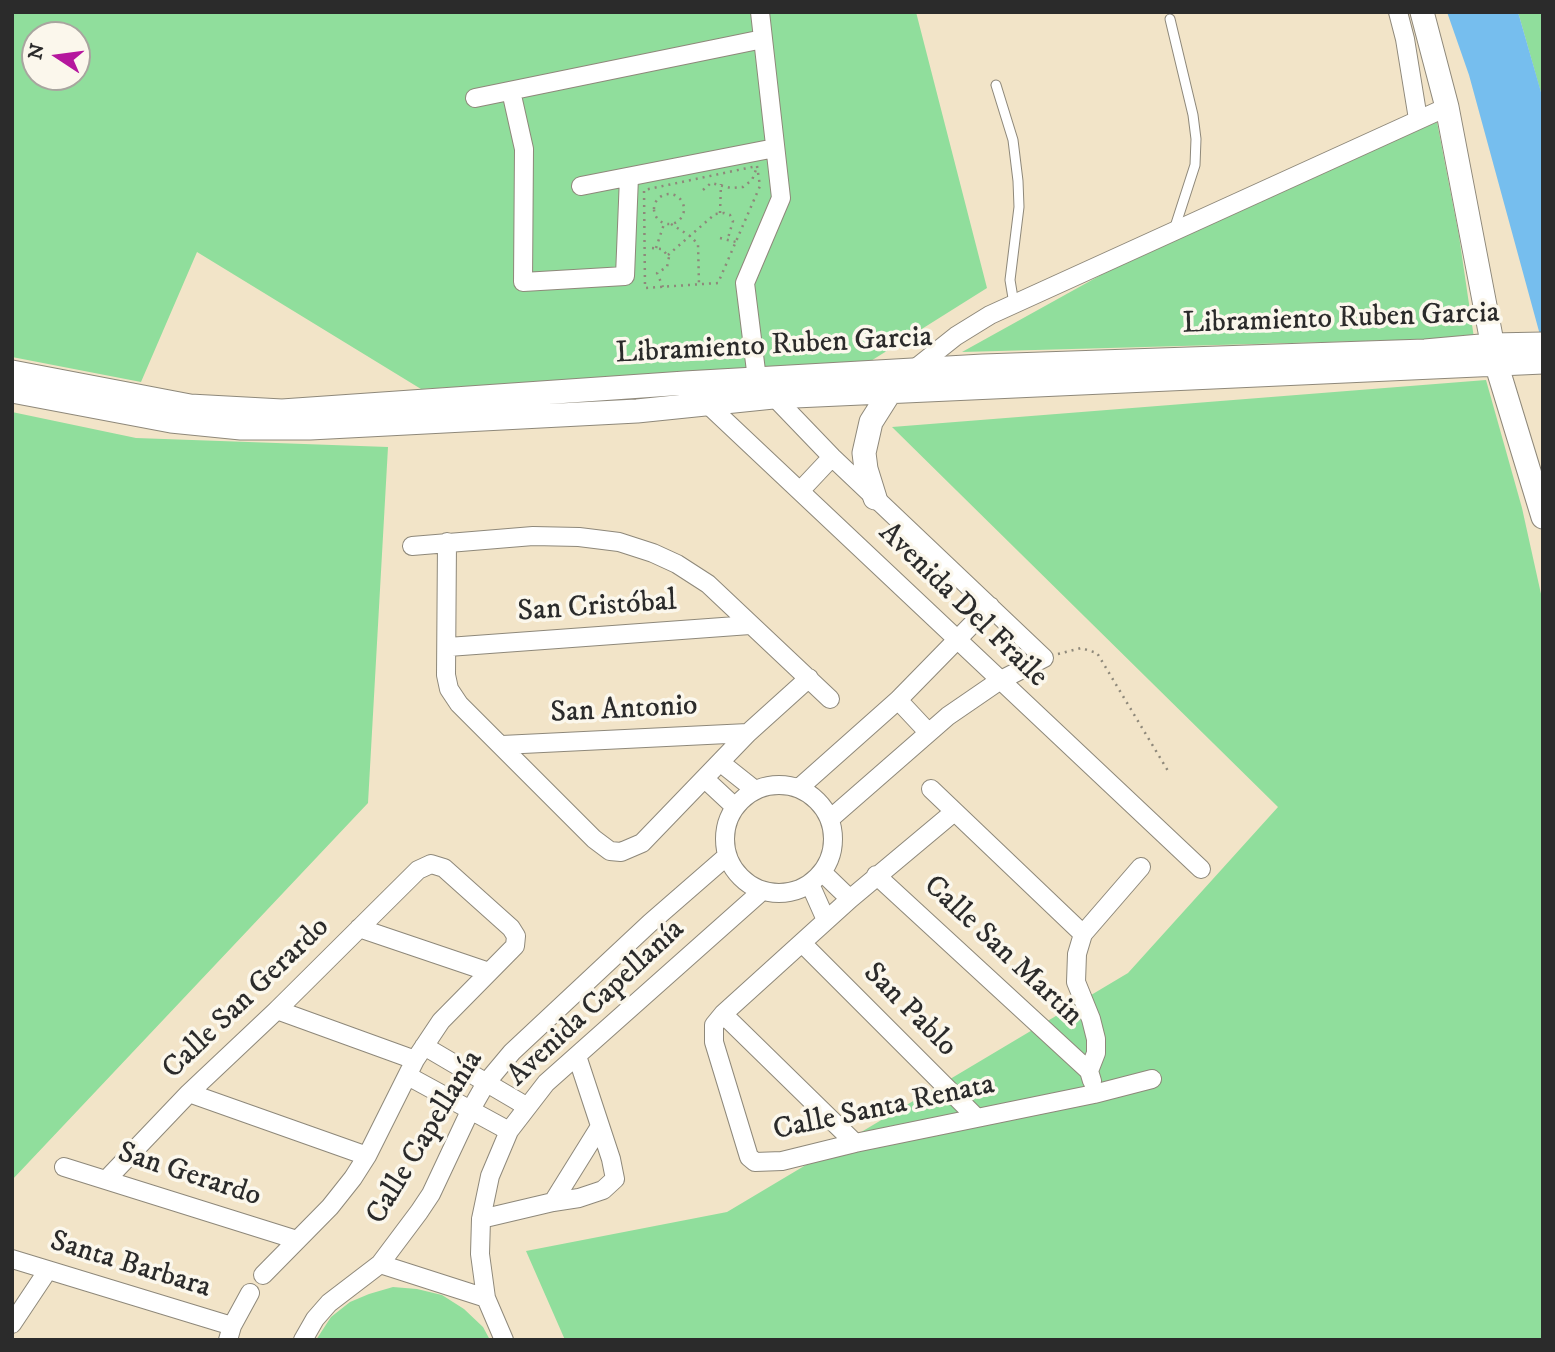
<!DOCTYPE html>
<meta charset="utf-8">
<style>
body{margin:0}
#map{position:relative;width:1555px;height:1352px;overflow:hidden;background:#f2e4c8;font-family:"IM FELL DW Pica",serif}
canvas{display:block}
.frame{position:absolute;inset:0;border:14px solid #2b2b2b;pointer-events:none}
.north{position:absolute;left:21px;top:21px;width:70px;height:70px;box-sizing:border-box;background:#fbf7ec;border:2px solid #a8a59f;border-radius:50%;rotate:283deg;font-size:19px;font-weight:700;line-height:28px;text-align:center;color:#2b2b2b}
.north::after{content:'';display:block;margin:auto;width:24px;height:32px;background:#b5179e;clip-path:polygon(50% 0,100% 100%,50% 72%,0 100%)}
</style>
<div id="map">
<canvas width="1555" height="1352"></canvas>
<div class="frame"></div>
<div class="north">N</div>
</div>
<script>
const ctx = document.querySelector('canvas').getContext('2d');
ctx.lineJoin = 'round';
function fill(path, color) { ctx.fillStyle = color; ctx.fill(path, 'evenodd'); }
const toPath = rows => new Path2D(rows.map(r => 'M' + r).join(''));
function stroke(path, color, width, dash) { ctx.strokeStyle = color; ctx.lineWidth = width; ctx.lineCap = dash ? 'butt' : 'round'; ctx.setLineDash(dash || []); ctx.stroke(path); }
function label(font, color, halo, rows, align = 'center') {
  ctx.font = font + ' "IM FELL DW Pica",serif'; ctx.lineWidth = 7; ctx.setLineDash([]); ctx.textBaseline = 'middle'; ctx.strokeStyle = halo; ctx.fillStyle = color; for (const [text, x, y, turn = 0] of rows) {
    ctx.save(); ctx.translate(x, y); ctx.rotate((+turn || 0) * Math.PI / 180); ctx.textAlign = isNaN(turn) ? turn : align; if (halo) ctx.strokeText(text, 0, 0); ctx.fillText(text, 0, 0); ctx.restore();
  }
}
fill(toPath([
 [12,12,916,12,987,288,866,364,421,389,197,252,141,382,12,357],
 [35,35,77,35,77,77,35,77],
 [1518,12,1543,12,1543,100],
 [1437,122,1459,236,1474,338,962,352,1137,255],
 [1486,380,1522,508,1543,603,1543,1340,565,1340,526,1251,727,1212,1128,973,1278,807,892,427],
 [12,412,136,438,388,447,368,803,12,1180],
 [393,1287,417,1289,442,1295,464,1309,483,1327,490,1340,316,1340,331,1317,350,1302,369,1294]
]), '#90de9c');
fill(toPath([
 [1447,12,1518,12,1543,99,1543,346,1469,75]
]), '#76beee');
const service = toPath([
 [1170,19,1193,115,1196,139,1195,165,1174,230],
 [996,85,1013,140,1018,181,1019,207,1010,280,1014,304]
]);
const minor = toPath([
 [760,12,781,198,745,283,757,379,832,457,1044,658,999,681,948,716,830,819],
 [1398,12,1405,39,1418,119],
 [511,91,524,149,523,282,625,276,629,177],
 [475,98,763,39],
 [581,186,775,148],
 [912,371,956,336,990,315,1447,107],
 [701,398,1201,869],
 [800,491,832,457],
 [447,542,446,675,449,689,459,704,594,839,610,851,621,852,642,843,748,733,809,678],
 [412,546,533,536,579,537,619,542,653,553,677,564,708,584,830,699],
 [448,647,750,625],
 [898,700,928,732],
 [502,745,748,733],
 [721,763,755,790],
 [705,779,735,807],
 '725 839a54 54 0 1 1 108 0a54 54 0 1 1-108 0Z',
 [799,788,898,700,990,606],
 [931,789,1083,934],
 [954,812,850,899,723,1014,714,1025,714,1042,749,1157,755,1162,782,1161,855,1143,1094,1094,1152,1079],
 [822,872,850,899],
 [876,875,1089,1071],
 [810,884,826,920],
 [359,928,489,972],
 [802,943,977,1118],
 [277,1010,415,1060],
 [723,1014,855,1143],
 [424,1046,526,1106],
 [408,1076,509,1131],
 [1092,1081,1089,1071,1096,1053,1096,1039,1091,1019,1076,982,1077,954,1083,934,1141,867],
 [189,1093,367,1156],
 [64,1167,297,1240],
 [107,1179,189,1093,277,1010,418,870,431,864,444,868,511,928,516,936,515,946,441,1021,415,1060,367,1156,353,1178,330,1207,263,1275],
 [553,1202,599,1128],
 [481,1219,553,1202,579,1198,603,1190,615,1179,611,1159,577,1056],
 [12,1259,232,1326],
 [380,1264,486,1298],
 [12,1324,48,1270],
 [228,1340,232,1326,250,1293],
 [303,1340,315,1319,329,1303,380,1264,419,1212,431,1194,470,1111,486,1083,512,1052,650,923,727,856],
 [504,1340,486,1298,480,1254,481,1219,490,1176,509,1131,546,1083,762,891]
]);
const tertiary = toPath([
 [1422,12,1447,107,1496,363,1543,517],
 [12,372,190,406,282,411,685,383,983,366,1425,351,1492,345,1543,344],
 [12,391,171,421,241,428,310,428,637,411,773,397,1543,362],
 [875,498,866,469,864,453,871,422,890,392]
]);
stroke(service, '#8e887a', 11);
stroke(minor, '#8e887a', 20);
stroke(tertiary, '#8e887a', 25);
stroke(toPath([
 [757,166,760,186,718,283,645,288,644,190,757,166],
 [703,190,711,183,731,188,743,187,752,180,757,167],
 '654 209a15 15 0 1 1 30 0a15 15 0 1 1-30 0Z',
 [720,213,721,184],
 [671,224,690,236,698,244,699,284],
 [720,238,736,242],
 [652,248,662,249,669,257,667,267,657,273,663,287],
 [656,248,664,224],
 [668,255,715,214,724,213,730,215,733,221,728,238],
 [1058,654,1081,648,1097,653,1168,771]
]), '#8e887a', 2.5, [2, 5]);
stroke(service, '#fff', 9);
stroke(minor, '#fff', 18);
stroke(tertiary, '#fff', 23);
label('30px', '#2b2b2b', '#fbf7ec', [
 ["Libramiento Ruben Garcia",1341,320,-2],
 ["Libramiento Ruben Garcia",774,347,-3],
 ["Avenida Del Fraile",962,606,44],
 ["San Cristóbal",597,608,-4],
 ["San Antonio",624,711,-3],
 ["Calle San Martin",1002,952,43],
 ["Calle San Gerardo",247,999,-44],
 ["Avenida Capellanía",597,1004,-43],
 ["San Pablo",909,1011,45],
 ["Calle Santa Renata",884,1109,-12],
 ["Calle Capellanía",426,1138,-59],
 ["San Gerardo",189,1176,18],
 ["Santa Barbara",130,1266,17]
]);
</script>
